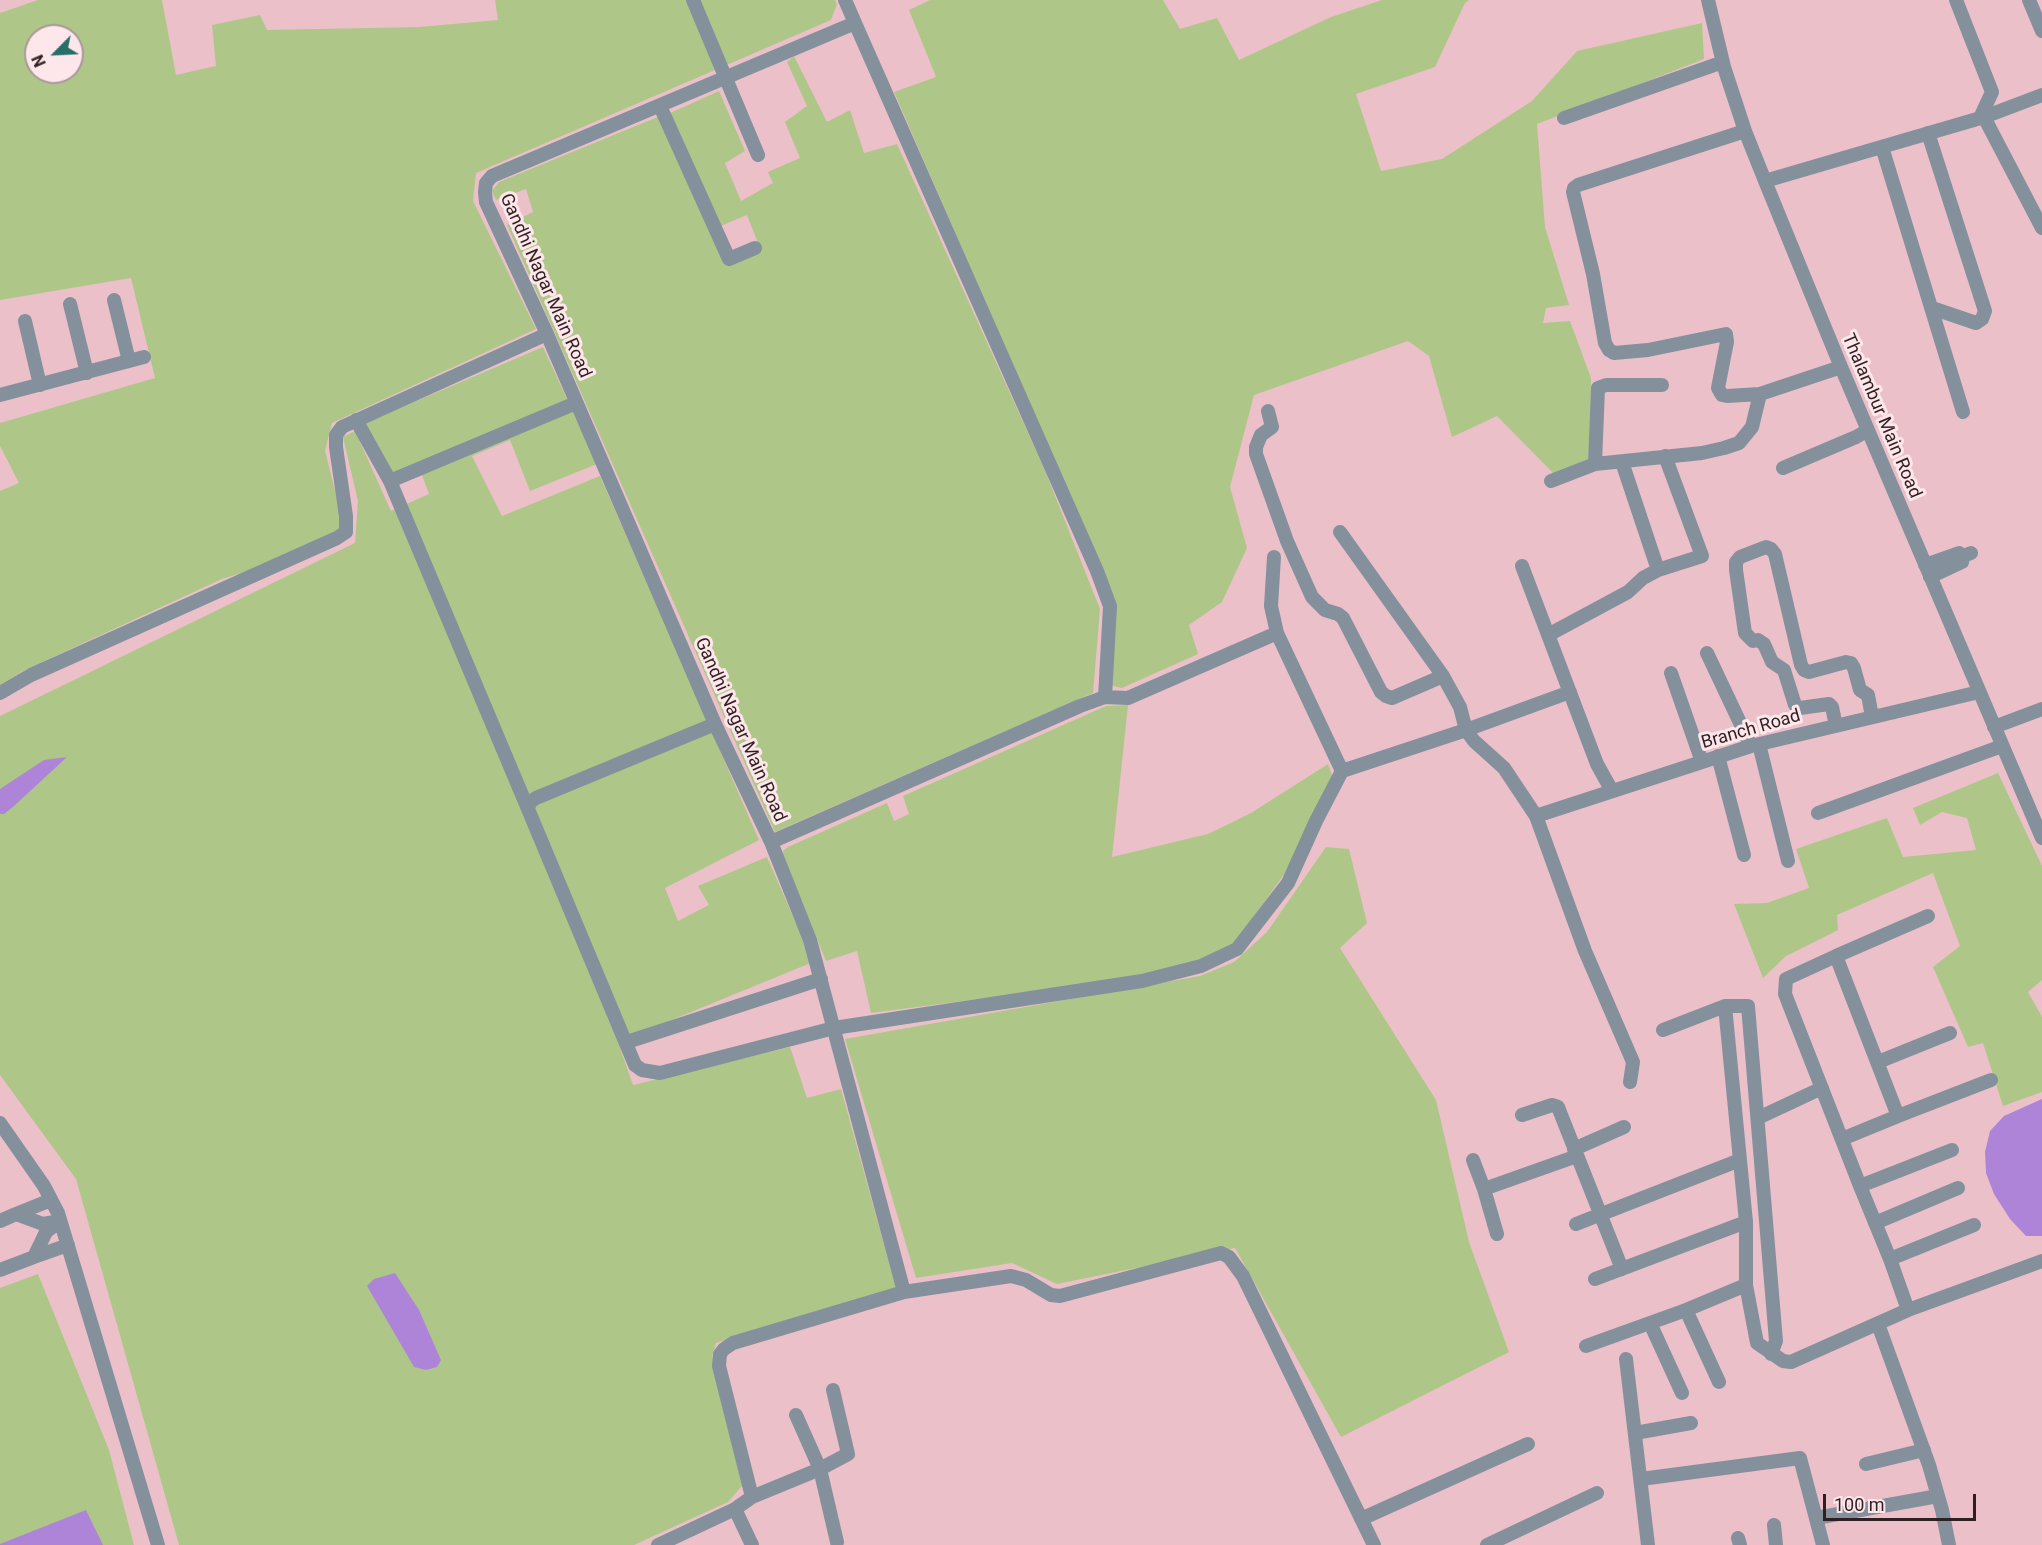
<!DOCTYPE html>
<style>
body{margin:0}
#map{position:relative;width:2042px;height:1545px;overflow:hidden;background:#ebc0c8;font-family:Roboto,sans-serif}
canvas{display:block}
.north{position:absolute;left:24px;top:24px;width:60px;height:60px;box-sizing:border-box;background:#fee7eb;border:2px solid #ab979b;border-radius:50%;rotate:246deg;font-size:16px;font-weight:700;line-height:24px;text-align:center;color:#2e1f22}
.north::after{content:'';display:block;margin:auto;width:21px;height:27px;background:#266f68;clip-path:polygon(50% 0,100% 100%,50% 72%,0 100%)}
.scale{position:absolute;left:1823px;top:1494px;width:153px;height:27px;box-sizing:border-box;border:3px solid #2e1f22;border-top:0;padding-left:8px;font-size:18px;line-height:21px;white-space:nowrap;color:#2e1f22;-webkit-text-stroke:4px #fee7eb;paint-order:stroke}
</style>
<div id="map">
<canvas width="2042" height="1545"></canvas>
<div class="north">N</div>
<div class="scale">100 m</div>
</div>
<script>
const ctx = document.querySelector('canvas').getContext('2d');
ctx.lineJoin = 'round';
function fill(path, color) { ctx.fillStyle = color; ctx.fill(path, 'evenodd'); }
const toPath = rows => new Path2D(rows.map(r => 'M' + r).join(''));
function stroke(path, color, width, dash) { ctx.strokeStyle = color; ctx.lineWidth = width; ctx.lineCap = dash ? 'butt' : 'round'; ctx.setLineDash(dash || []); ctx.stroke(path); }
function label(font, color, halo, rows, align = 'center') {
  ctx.font = font + ' Roboto,sans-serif'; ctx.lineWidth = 6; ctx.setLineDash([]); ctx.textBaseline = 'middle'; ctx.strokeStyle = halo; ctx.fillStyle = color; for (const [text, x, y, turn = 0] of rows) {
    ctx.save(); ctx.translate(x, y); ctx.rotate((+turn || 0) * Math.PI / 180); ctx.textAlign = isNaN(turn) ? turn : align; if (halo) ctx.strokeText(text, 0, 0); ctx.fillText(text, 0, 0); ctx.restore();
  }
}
fill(toPath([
 [38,0,162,0,176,75,216,66,212,25,260,15,267,30,419,27,498,20,495,0,835,0,837,4,831,20,476,173,473,201,536,329,332,423,325,451,342,518,339,531,262,567,222,579,23,671,0,685,0,491,19,483,0,446,0,423,155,378,131,278,0,300,0,13],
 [36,36,72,36,72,72,36,72],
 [930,0,1163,0,1180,29,1217,18,1239,60,1331,17,1382,0,1469,0,1465,3,1435,67,1356,94,1381,171,1442,159,1532,101,1577,51,1702,23,1704,59,1537,124,1545,227,1569,305,1546,308,1543,323,1570,321,1591,378,1590,460,1553,473,1497,416,1452,437,1429,356,1408,341,1254,395,1230,487,1247,548,1222,602,1189,625,1198,654,1122,688,1109,685,1113,596,894,92,936,77,909,10],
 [794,56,827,122,850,110,864,153,897,144,1044,468,1100,609,1093,693,775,832,507,225,533,212,526,189,496,200,492,191,499,182,660,116,723,256,758,243,747,215,718,227,668,114,719,91,745,151,725,163,741,201,773,183,768,172,800,158,785,122,807,106,787,62],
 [543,347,597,464,530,491,510,440,472,456,502,516,600,476,759,840,665,888,678,921,709,905,698,886,767,857,813,962,618,1042,633,1085,790,1047,807,1098,841,1089,896,1288,716,1343,712,1356,742,1486,728,1502,634,1545,179,1545,76,1179,0,1075,0,716,355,543,358,501,343,437,355,431,391,511,429,494,422,475,399,484,365,423],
 [1128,705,1112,857,1208,834,1251,813,1328,764,1333,778,1285,873,1231,948,1198,961,1140,978,871,1013,857,951,826,961,783,856,783,851,788,847,887,803,894,821,909,814,903,796,1106,706],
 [1998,773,2042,866,2042,980,2028,992,2042,1017,2042,1092,2003,1106,1983,1043,1968,1047,1933,967,1960,946,1933,873,1837,915,1838,930,1786,956,1763,978,1734,904,1767,903,1809,888,1796,849,1887,818,1903,857,1976,850,1967,818,1942,812,1920,825,1913,808],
 [1326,847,1349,849,1367,923,1340,948,1436,1100,1469,1242,1509,1352,1341,1437,1235,1248,1057,1284,1012,1263,916,1278,845,1039,1200,976,1234,962,1267,932],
 [38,1274,109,1450,134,1545,0,1545,0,1288]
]), '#aec789');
fill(toPath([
 [67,757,14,806,4,814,0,814,0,789,44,760],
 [2042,1099,2042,1236,2026,1236,2010,1219,1994,1194,1986,1173,1985,1152,1990,1131,2004,1116],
 [395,1273,419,1310,441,1360,437,1367,426,1370,414,1367,367,1286,374,1279],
 [86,1510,103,1545,0,1545,0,1544]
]), '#ae84d9');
stroke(toPath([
 [693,0,758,155],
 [1708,0,1724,67,1745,131,1765,181,1841,367,2042,838],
 [1956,0,1992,92,1980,118],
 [2029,0,2042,31],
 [855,23,1097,571,1110,606,1105,697],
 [660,106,729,259,755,248],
 [1984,117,2042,228],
 [1564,118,1723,62],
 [1745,131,1578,185,1574,188,1573,192,1593,274,1605,343,1609,350,1614,353,1648,350,1726,334,1727,342,1718,388,1722,395,1727,396,1760,394,1841,367],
 [1928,133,1985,311,1982,319,1976,323,1932,308],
 [1882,147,1963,412],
 [1765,181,1984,117,2042,95],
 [114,300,129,361],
 [70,304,87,373],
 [25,321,40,385],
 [0,395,144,357],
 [1268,411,1272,427,1261,435,1256,447,1256,454,1287,541,1312,597,1325,610,1338,614,1343,618,1381,692,1386,696,1392,698,1443,676],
 [356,420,390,481,528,809],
 [1622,462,1658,570],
 [1595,464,1598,388,1606,385,1662,385],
 [1783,468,1856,437,1868,430],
 [390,481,576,403],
 [1551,481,1595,464,1702,453,1724,448,1739,443,1752,427,1760,394],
 [1340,532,1443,676,1460,707,1466,730,1570,692],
 [1274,557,1271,606,1277,633,1342,771,1466,730,1474,741,1504,768,1536,816,1585,951,1633,1062,1630,1082],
 [1925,565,1959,553,1963,556,1971,553],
 [1522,566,1597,764,1612,791],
 [1930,577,1962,562,1963,556],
 [1548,635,1628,592,1643,578,1658,570,1702,556,1665,456],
 [1707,653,1751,746],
 [1671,673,1702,762],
 [0,693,31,675,337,538,346,532,346,516,336,447,336,435,342,427,547,334],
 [715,724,536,798,530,802,528,809,635,1065,642,1070,660,1073,834,1028,1142,981,1201,966,1237,949,1288,883,1316,821,1342,771],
 [1836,726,1832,707,1829,704,1800,708,1795,705,1784,670,1772,662,1764,644,1758,640,1753,641,1745,633,1736,570,1736,562,1740,557,1766,547,1771,549,1775,554,1801,665,1804,670,1809,672,1846,662,1851,663,1854,668,1860,690,1868,695,1872,717],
 [1994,727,2042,709],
 [1759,744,1788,861],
 [1718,756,1744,855],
 [1818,813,2002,746],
 [1536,816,1751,746,1979,692],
 [771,842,1080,706,1105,697,1128,698,1277,633],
 [1836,956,1928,916],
 [1725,1006,1746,1222,1746,1285,1757,1343,1783,1361,1791,1362,1908,1310],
 [1663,1030,1725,1006,1748,1006,1776,1341,1771,1354],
 [627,1042,821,979],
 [1878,1062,1950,1033],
 [1522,1115,1552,1105,1558,1107,1622,1269],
 [1898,1116,1991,1080],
 [1758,1118,1822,1088],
 [0,1123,44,1186,58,1213,158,1545],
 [1842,1139,1898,1116,1836,956,1786,979,1785,994,1860,1186,1890,1259,1908,1310,2042,1261],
 [1574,1149,1624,1127],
 [1473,1160,1484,1189,1497,1234],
 [1860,1186,1952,1150],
 [1484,1189,1577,1156],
 [51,1200,16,1214,43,1224,60,1221,46,1232,34,1257,68,1245],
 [0,1221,16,1214],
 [1875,1223,1958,1188],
 [1576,1224,1740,1160],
 [1890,1259,1974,1225],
 [0,1270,34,1257],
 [1595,1279,1746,1222],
 [904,1292,1011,1276,1026,1280,1051,1295,1060,1296,1221,1253,1229,1257,1243,1276,1374,1545],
 [1686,1310,1719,1382],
 [1650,1323,1682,1393],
 [1878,1324,1929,1465,1942,1510,1949,1545],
 [1586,1346,1686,1310,1746,1285],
 [1626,1359,1648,1545],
 [796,1415,820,1469,837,1542],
 [1635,1433,1691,1423],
 [1866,1464,1924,1450],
 [1641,1479,1800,1458,1823,1545],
 [752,1497,820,1469,848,1454,833,1390],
 [735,1509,752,1545],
 [1816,1518,1938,1496],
 [1361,1519,1528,1444],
 [1774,1525,1776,1545],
 [1738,1538,1740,1545],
 [658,1545,735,1509,752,1497,719,1366,720,1354,724,1349,733,1343,904,1292,810,940,771,842,715,724,547,334,486,202,485,192,486,183,492,176,855,23,845,0],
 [1487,1545,1597,1493]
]), '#84919d', 14);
label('18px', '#2e1f22', '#fee7eb', [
 ["Gandhi Nagar Main Road",545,286,66],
 ["Thalambur Main Road",1881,416,67],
 ["Gandhi Nagar Main Road",740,730,66],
 ["Branch Road",1751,730,-16]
]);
</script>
